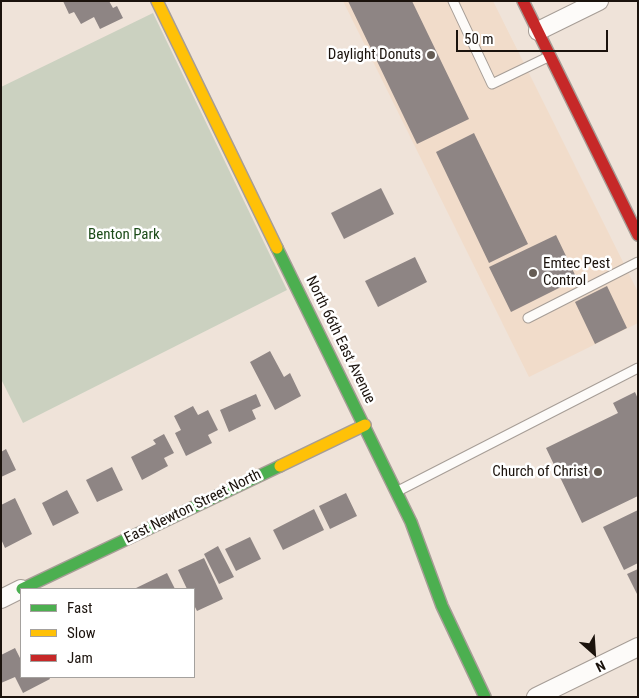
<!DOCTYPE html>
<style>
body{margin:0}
#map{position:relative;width:639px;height:698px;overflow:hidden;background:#efe3d9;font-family:"Roboto Condensed",sans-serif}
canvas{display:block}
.frame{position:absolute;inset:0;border:2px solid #1b130d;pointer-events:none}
.legend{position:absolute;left:20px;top:588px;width:175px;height:90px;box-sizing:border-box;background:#fff;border:1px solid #a4a19e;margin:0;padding:6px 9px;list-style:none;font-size:15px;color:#1b130d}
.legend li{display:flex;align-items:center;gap:10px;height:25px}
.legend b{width:25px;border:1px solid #a4a19e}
.north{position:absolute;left:569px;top:628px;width:50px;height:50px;-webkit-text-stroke:4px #fff;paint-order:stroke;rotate:154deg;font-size:14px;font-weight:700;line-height:20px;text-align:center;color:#1b130d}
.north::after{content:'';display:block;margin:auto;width:18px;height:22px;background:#1b130d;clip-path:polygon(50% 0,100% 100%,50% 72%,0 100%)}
.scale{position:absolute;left:456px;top:30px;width:152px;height:22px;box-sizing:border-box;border:2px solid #1b130d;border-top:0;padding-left:6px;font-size:15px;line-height:18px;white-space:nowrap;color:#1b130d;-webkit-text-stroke:4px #fff;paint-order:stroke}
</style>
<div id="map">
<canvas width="639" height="698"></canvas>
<div class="frame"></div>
<ul class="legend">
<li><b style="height:6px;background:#4caf50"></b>Fast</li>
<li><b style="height:6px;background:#ffc107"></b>Slow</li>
<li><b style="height:6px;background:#c62828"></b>Jam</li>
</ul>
<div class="north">N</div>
<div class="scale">50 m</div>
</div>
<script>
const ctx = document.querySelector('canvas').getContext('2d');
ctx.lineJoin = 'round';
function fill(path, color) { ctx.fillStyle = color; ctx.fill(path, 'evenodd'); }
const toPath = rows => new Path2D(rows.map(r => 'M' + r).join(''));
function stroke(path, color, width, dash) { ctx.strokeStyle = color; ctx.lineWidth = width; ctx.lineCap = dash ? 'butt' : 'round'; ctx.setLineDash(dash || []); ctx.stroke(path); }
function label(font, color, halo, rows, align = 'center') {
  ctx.font = font + ' "Roboto Condensed",sans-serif'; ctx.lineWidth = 5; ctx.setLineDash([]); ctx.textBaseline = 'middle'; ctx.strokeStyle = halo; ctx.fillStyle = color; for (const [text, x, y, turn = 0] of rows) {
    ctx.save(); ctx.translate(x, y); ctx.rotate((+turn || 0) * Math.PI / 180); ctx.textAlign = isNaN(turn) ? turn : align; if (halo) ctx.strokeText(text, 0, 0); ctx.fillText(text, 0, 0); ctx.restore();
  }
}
fill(toPath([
 [343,1,493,1,638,292,638,323,529,377]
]), '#f1dcca');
fill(toPath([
 [153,13,287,290,23,423,1,379,1,87]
]), '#cbd1c0');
fill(toPath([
 [63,1,109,1,113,8,117,6,123,18,100,29,94,17,81,24,74,12,69,14],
 [348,1,412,1,469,119,417,144],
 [474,133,528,244,489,263,436,152],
 [381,188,394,214,344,239,331,213],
 [556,235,577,279,511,312,489,267],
 [415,257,427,282,378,307,365,281],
 [607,286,627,328,595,344,575,302],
 [270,351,284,377,290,373,301,396,275,410,250,362],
 [635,392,638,399,638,496,582,523,546,448,618,413,613,403],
 [256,394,261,406,252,410,256,419,229,432,220,410],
 [193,406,198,415,208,410,218,430,208,435,212,443,186,456,175,433,181,430,174,416],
 [164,434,174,453,164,458,168,466,142,480,131,457,156,444,153,440],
 [6,449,16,470,1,477,1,452],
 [112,467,123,490,97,502,86,480],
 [67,490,79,513,53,526,42,503],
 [346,493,357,516,330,529,319,506],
 [15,498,32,534,5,548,1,539,1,505],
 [314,509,324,530,283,550,273,530],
 [638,510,638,563,624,570,603,527],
 [250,537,261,559,236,571,225,549],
 [218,546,234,577,219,584,204,554],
 [204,558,223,599,197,611,194,605,194,589,187,589,178,570],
 [638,569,638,596,627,574],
 [167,573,175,589,134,589],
 [15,648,21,660,21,677,49,677,50,679,23,693,15,677,1,683,1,655]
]), '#8e8584');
const lane = toPath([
 [453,1,492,84,548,57],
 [528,318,638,262],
 [398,491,638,368]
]);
const street = toPath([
 [538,31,599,1],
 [1,599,21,589],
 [536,697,638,647]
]);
const fast = toPath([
 [277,248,411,522,442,606,485,697],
 [22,589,280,466]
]);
const slow = toPath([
 [157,1,277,248],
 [280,466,365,425]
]);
const jam = toPath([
 [523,1,638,235]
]);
stroke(lane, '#a69d96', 11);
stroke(street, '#a69d96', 20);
stroke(fast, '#a69d96', 14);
stroke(slow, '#a69d96', 14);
stroke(jam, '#a69d96', 14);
stroke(lane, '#fdfbf9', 9);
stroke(street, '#fdfbf9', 18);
stroke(fast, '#4caf50', 11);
stroke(slow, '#ffc107', 11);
stroke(jam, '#c62828', 11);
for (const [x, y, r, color] of [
 [431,55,5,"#655c54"],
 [533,273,5,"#655c54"],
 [598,472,5,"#655c54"]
]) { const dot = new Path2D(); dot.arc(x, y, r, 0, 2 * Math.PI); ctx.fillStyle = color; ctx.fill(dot); stroke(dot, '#fff', 2); }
label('15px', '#1b130d', '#fff', [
 ["Daylight Donuts",421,55],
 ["Emtec Pest",543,264,"left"],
 ["Control",543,281,"left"],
 ["Church of Christ",588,472]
], 'right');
label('15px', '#1c4c19', '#fff', [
 ["Benton Park",124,235]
]);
label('15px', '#1b130d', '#fff', [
 ["North 66th East Avenue",340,340,64],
 ["East Newton Street North",193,507,-26]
]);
</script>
